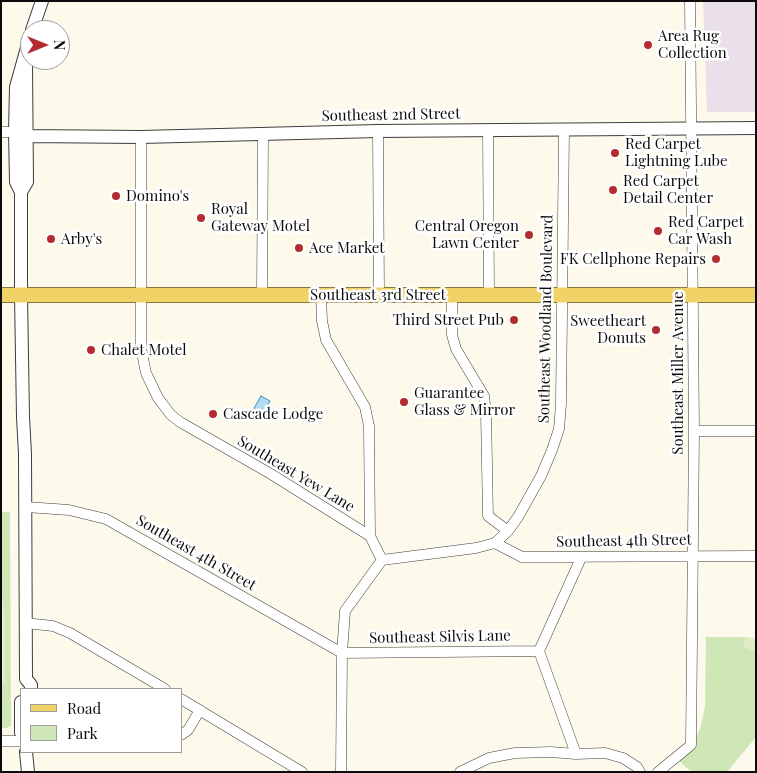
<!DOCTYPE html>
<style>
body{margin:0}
#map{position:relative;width:757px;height:773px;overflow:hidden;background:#fefaeb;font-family:"Playfair Display",serif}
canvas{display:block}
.frame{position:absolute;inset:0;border:2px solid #0b0b0b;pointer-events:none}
.legend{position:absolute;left:20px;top:688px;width:162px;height:65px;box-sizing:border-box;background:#fff;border:1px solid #9d9d9d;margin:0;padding:6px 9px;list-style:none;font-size:15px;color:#0b0b0b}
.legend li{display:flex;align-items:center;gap:10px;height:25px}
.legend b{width:25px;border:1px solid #9d9d9d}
.north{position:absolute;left:20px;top:20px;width:50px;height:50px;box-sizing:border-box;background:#fff;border:1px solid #9d9d9d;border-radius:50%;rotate:90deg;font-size:14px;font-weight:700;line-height:20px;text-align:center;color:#0b0b0b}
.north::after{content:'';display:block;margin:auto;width:18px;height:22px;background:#b42b30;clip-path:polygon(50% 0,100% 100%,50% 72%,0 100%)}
</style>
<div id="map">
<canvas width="757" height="773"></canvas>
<div class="frame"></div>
<ul class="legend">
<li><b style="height:6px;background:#f1d267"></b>Road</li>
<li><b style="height:14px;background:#cfe6b7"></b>Park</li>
</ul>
<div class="north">N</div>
</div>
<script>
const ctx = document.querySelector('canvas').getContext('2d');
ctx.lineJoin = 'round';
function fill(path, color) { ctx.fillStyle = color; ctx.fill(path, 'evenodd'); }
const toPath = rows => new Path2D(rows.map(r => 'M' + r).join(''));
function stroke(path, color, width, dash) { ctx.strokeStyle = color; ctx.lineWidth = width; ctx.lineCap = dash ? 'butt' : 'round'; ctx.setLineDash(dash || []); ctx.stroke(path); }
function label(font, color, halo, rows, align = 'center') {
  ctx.font = font + ' "Playfair Display",serif'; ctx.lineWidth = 5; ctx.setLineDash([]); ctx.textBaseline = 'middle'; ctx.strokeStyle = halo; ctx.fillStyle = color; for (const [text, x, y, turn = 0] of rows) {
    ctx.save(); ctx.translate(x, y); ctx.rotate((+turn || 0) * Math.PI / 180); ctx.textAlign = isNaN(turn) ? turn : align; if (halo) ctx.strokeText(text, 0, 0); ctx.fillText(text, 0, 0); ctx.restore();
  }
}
fill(toPath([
 [703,1,756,1,756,112,707,112]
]), '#e9e0ea');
fill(toPath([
 [1,512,10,512,11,726,6,728,1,728],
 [706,637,742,637,756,639,756,737,727,772,691,772,678,760,695,740,700,729,705,707]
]), '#cfe6b7');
fill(toPath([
 [1,593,5,613,5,682,1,682],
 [746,637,756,639,755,651,743,647]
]), '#e0eec8');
const water = toPath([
 [261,396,270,401,261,417,252,412,261,396]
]);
fill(water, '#b2daf3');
stroke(water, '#3d8dc6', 1);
const minor = toPath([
 [488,130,489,295],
 [378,131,379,295],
 [1,132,15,132],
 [141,137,141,348,146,373,158,398,171,415,180,422,271,474,370,536,382,560],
 [262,295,263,135],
 [321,295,322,321,326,340,365,407,369,426,370,536],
 [452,295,452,335,456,349,484,396,486,413,488,516,508,531],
 [694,431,756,431],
 [26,507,69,510,106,519,342,653,539,651],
 [495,543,522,557,756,556],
 [25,623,53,626,70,633,165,689],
 [181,699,302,772],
 [181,735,188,730,200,710],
 [1,741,21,741],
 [576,754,539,651,581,558],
 [341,772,342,653,345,611,382,560,476,548,495,543,508,531,518,517,541,476,552,450,559,429,561,404,564,130],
 [460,772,489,758,515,753,551,752,576,754,605,753,623,758,637,767,640,772],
 [658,772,691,745,694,431,690,1]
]);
const tertiary = toPath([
 [32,30,42,1],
 [30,37,16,87,15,132,16,182,21,192,21,296,23,417,25,454,26,679,31,685,31,689],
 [27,136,141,137,378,131,756,128],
 [21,192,27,182,26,65],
 [21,702,21,733],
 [26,752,28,772]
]);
const primary = toPath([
 [1,295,756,295]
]);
stroke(minor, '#3e3e3e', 11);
stroke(tertiary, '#3e3e3e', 14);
stroke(primary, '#1c1c1c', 16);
stroke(minor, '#fff', 10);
stroke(tertiary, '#fff', 12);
stroke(primary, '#f1d267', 15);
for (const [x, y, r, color] of [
 [648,45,5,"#b42b30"],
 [615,153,5,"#b42b30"],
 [613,190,5,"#b42b30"],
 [116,196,5,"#b42b30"],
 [201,218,5,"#b42b30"],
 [658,231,5,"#b42b30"],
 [529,235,5,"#b42b30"],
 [51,239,5,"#b42b30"],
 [299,248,5,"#b42b30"],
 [716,259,5,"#b42b30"],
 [514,320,5,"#b42b30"],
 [656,330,5,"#b42b30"],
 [91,350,5,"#b42b30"],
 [404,402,5,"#b42b30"],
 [213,414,5,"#b42b30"]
]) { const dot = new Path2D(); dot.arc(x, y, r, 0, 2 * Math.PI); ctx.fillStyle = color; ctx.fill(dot); stroke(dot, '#fff', 2); }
label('15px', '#0b0b0b', '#fff', [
 ["Area Rug",658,36],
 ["Collection",658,53],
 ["Red Carpet",625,144],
 ["Lightning Lube",625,161],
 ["Red Carpet",623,181],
 ["Detail Center",623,198],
 ["Domino's",126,196],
 ["Royal",211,209],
 ["Gateway Motel",211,226],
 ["Red Carpet",668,222],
 ["Car Wash",668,239],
 ["Central Oregon",519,226,"right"],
 ["Lawn Center",519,243,"right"],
 ["Arby's",61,239],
 ["Ace Market",309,248],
 ["FK Cellphone Repairs",706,259,"right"],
 ["Third Street Pub",504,320,"right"],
 ["Sweetheart",646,321,"right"],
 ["Donuts",646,338,"right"],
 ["Chalet Motel",101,350],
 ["Guarantee",414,393],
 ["Glass & Mirror",414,410],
 ["Cascade Lodge",223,414]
], 'left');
label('15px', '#0b0b0b', '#fff', [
 ["Southeast 2nd Street",391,115,-1],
 ["Southeast 3rd Street",378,295],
 ["Southeast Woodland Boulevard",546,319,-89],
 ["Southeast Miller Avenue",678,373,-90],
 ["Southeast Yew Lane",296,474,31],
 ["Southeast 4th Street",624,541,-1],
 ["Southeast 4th Street",196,553,30],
 ["Southeast Silvis Lane",440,637,-1]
]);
</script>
